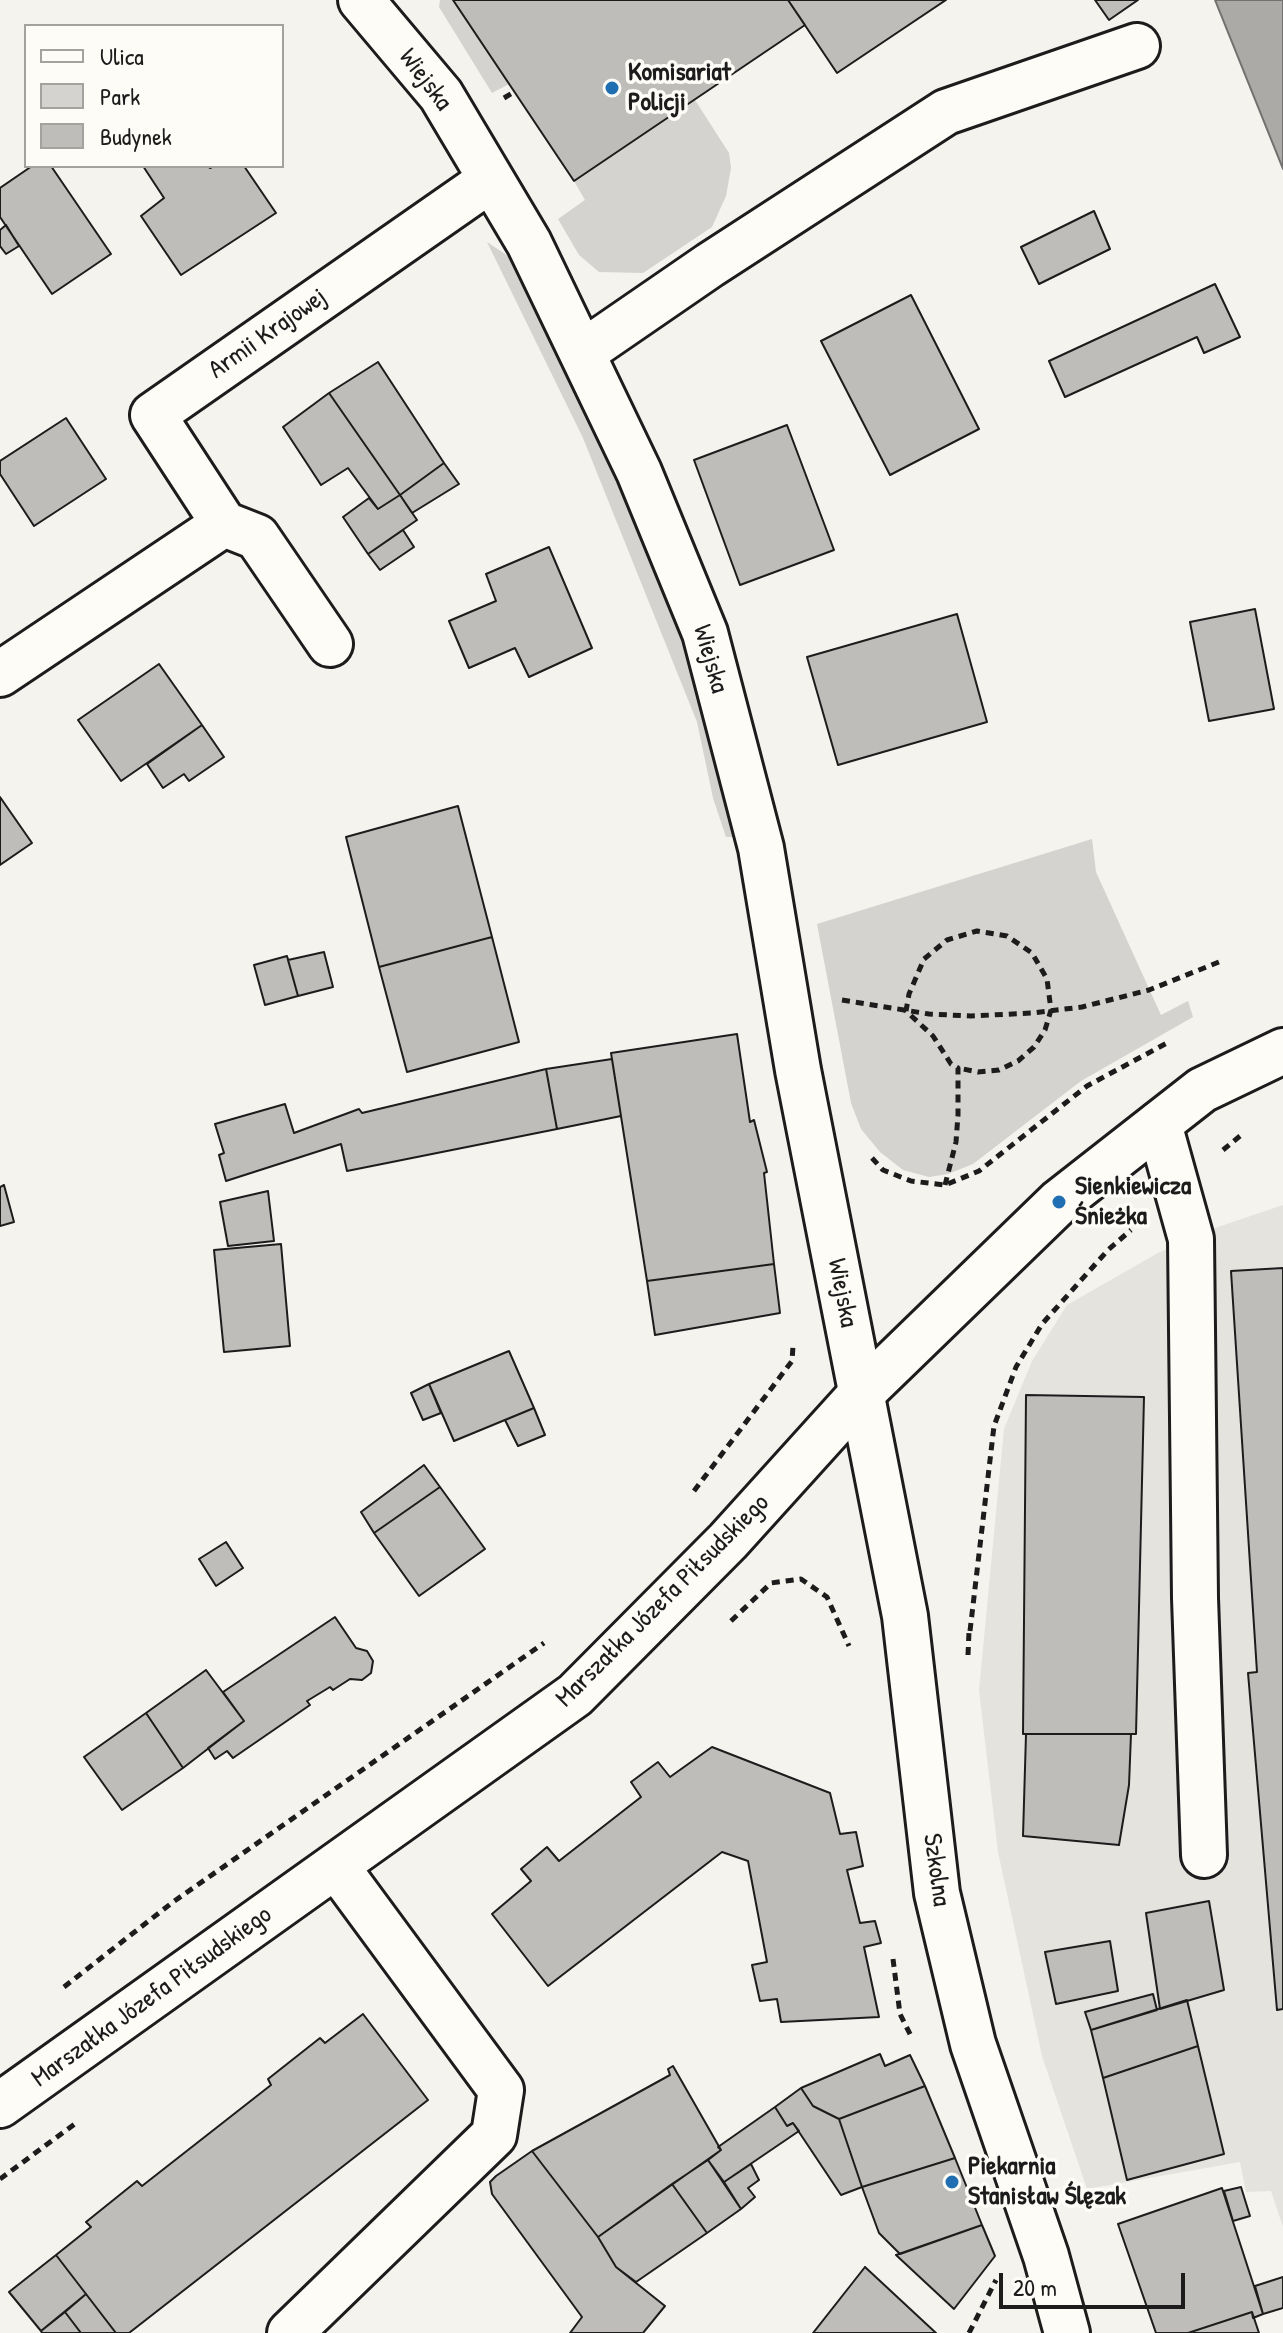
<!DOCTYPE html>
<meta charset="utf-8">
<style>
body{margin:0}
#map{position:relative;width:1283px;height:2333px;overflow:hidden;background:#f4f3ee;font-family:"Patrick Hand",sans-serif}
canvas{display:block}
.legend{position:absolute;left:24px;top:24px;width:260px;height:144px;box-sizing:border-box;background:#fdfcf7;border:2px solid #a3a29f;margin:0;padding:10px 14px;list-style:none;font-size:24px;color:#1c1c1c}
.legend li{display:flex;align-items:center;gap:16px;height:40px}
.legend b{width:40px;border:2px solid #a3a29f}
.scale{position:absolute;left:999px;top:2273px;width:186px;height:36px;box-sizing:border-box;border:4px solid #1c1c1c;border-top:0;padding-left:10px;font-size:24px;line-height:28px;white-space:nowrap;color:#1c1c1c;-webkit-text-stroke:6px #fdfcf7;paint-order:stroke}
</style>
<div id="map">
<canvas width="1283" height="2333"></canvas>
<ul class="legend">
<li><b style="height:10px;background:#fdfcf7"></b>Ulica</li>
<li><b style="height:22px;background:#d4d3cf"></b>Park</li>
<li><b style="height:22px;background:#bebdba"></b>Budynek</li>
</ul>
<div class="scale">20 m</div>
</div>
<script>
const ctx = document.querySelector('canvas').getContext('2d');
ctx.lineJoin = 'round';
function fill(path, color) { ctx.fillStyle = color; ctx.fill(path, 'evenodd'); }
const toPath = rows => new Path2D(rows.map(r => 'M' + r).join(''));
function stroke(path, color, width, dash) { ctx.strokeStyle = color; ctx.lineWidth = width; ctx.lineCap = dash ? 'butt' : 'round'; ctx.setLineDash(dash || []); ctx.stroke(path); }
function label(font, color, halo, rows, align = 'center') {
  ctx.font = font + ' "Patrick Hand",sans-serif'; ctx.lineWidth = 7; ctx.setLineDash([]); ctx.textBaseline = 'middle'; ctx.strokeStyle = halo; ctx.fillStyle = color; for (const [text, x, y, turn = 0] of rows) {
    ctx.save(); ctx.translate(x, y); ctx.rotate((+turn || 0) * Math.PI / 180); ctx.textAlign = isNaN(turn) ? turn : align; if (halo) ctx.strokeText(text, 0, 0); ctx.fillText(text, 0, 0); ctx.restore();
  }
}
fill(toPath([
 [1283,1205,1283,2227,1271,2191,1246,2192,1240,2162,1087,2189,1042,2056,998,1852,979,1690,1004,1429,1032,1361,1067,1305,1158,1253,1212,1229]
]), '#e4e3de');
fill(toPath([
 [440,0,453,0,509,84,492,93,439,7],
 [695,100,729,153,731,168,726,196,712,227,643,273,599,272,579,255,558,219,585,200,574,181],
 [487,242,508,256,638,514,688,642,737,837,726,837,713,798,697,722,583,438],
 [1092,839,1096,872,1161,1015,1188,1001,1193,1017,1081,1081,973,1164,948,1174,929,1177,903,1170,880,1152,861,1129,851,1103,817,924]
]), '#d4d3cf');
const water = toPath([
 [1215,0,1283,0,1283,169,1215,0]
]);
fill(water, '#abaaa6');
stroke(water, '#72716f', 2);
const building = toPath([
 [453,0,788,0,805,25,574,181,453,0],
 [788,0,946,0,837,73,788,0],
 [1095,0,1138,0,1109,20,1095,0],
 [32,166,51,166,111,254,52,294,0,217,0,188,32,166],
 [143,166,208,166,210,168,214,166,244,166,276,213,181,275,141,216,164,198,143,166],
 [1094,211,1110,249,1039,284,1021,247,1094,211],
 [6,225,19,246,6,254,0,246,0,230,6,225],
 [1215,284,1240,337,1204,353,1197,337,1065,397,1049,361,1215,284],
 [911,295,979,429,890,475,821,341,911,295],
 [378,362,444,463,400,495,329,393,378,362],
 [329,393,400,495,378,509,348,468,321,485,283,427,329,393],
 [66,418,106,479,34,526,0,474,0,461,66,418],
 [787,425,834,550,740,585,694,460,787,425],
 [444,463,459,484,412,513,400,495,444,463],
 [400,495,417,520,368,554,343,517,369,498,378,509,400,495],
 [403,530,414,547,380,570,368,554,403,530],
 [549,547,592,648,529,677,515,648,469,668,449,621,496,601,486,574,549,547],
 [1255,609,1274,709,1209,721,1190,622,1255,609],
 [957,614,987,722,838,765,807,657,957,614],
 [159,664,202,725,121,781,78,720,159,664],
 [202,725,224,757,189,781,184,774,163,788,147,764,202,725],
 [0,797,32,843,0,865,0,797],
 [458,806,492,937,379,967,346,837,458,806],
 [492,937,519,1042,407,1072,379,967,492,937],
 [324,952,333,987,298,996,288,960,324,952],
 [287,956,298,996,265,1005,254,965,287,956],
 [737,1034,750,1122,754,1120,767,1172,764,1173,774,1264,647,1281,611,1053,737,1034],
 [612,1059,621,1116,557,1129,546,1069,612,1059],
 [546,1069,557,1129,347,1171,341,1144,226,1181,219,1155,224,1153,215,1124,285,1104,294,1133,359,1109,362,1113,546,1069],
 [4,1185,14,1222,0,1226,0,1187,4,1185],
 [268,1191,274,1241,228,1246,220,1202,268,1191],
 [281,1244,290,1346,224,1352,214,1250,281,1244],
 [774,1264,780,1313,655,1335,647,1281,774,1264],
 [1283,1268,1283,2009,1277,2010,1248,1673,1257,1672,1231,1271,1283,1268],
 [509,1351,534,1408,454,1441,429,1384,509,1351],
 [429,1384,441,1413,423,1420,411,1393,429,1384],
 [1026,1395,1144,1397,1136,1734,1023,1734,1026,1395],
 [534,1408,545,1435,518,1446,505,1420,534,1408],
 [424,1465,440,1487,374,1533,361,1512,424,1465],
 [440,1487,485,1549,419,1596,374,1533,440,1487],
 [226,1542,243,1568,216,1586,199,1559,226,1542],
 [335,1617,356,1648,367,1651,373,1661,371,1673,362,1680,350,1679,333,1690,330,1687,307,1701,310,1705,233,1758,227,1751,215,1759,208,1748,244,1721,223,1692,335,1617],
 [206,1670,244,1721,183,1768,146,1713,206,1670],
 [146,1713,183,1768,122,1810,84,1757,146,1713],
 [1026,1734,1131,1734,1129,1785,1119,1845,1023,1836,1026,1734],
 [712,1747,830,1793,840,1834,856,1832,863,1866,847,1870,860,1923,875,1921,881,1943,864,1947,879,2017,781,2022,777,1999,760,2001,752,1965,767,1962,748,1861,722,1852,548,1986,492,1914,531,1881,521,1869,547,1847,559,1861,641,1797,631,1782,658,1762,670,1777,712,1747],
 [1209,1901,1224,1990,1160,2009,1146,1913,1209,1901],
 [1110,1941,1118,1991,1056,2004,1045,1952,1110,1941],
 [1153,1994,1157,2010,1091,2030,1085,2012,1153,1994],
 [1187,2000,1198,2046,1103,2078,1091,2030,1187,2000],
 [363,2014,428,2100,129,2333,116,2333,56,2255,91,2227,86,2222,137,2181,142,2186,271,2085,268,2079,320,2038,325,2043,363,2014],
 [1198,2046,1224,2154,1127,2180,1103,2078,1198,2046],
 [880,2054,885,2066,910,2055,925,2086,839,2119,813,2106,801,2088,880,2054],
 [673,2066,721,2150,598,2237,532,2151,670,2075,668,2069,673,2066],
 [925,2086,955,2158,862,2187,839,2119,925,2086],
 [801,2088,813,2106,839,2119,862,2187,841,2195,793,2123,787,2126,775,2107,801,2088],
 [775,2107,787,2126,793,2123,799,2131,724,2182,708,2160,721,2150,718,2147,775,2107],
 [532,2151,598,2237,616,2267,665,2306,643,2333,570,2333,582,2317,492,2194,490,2182,496,2176,532,2151],
 [955,2158,982,2225,900,2254,879,2233,862,2187,955,2158],
 [708,2160,741,2209,707,2233,672,2184,708,2160],
 [751,2164,759,2180,748,2188,755,2197,741,2209,724,2182,751,2164],
 [672,2184,707,2233,636,2282,616,2267,598,2237,672,2184],
 [1241,2187,1250,2216,1233,2221,1224,2191,1241,2187],
 [1222,2188,1263,2314,1253,2318,1252,2312,1188,2333,1156,2333,1118,2224,1222,2188],
 [982,2225,995,2256,954,2309,896,2255,982,2225],
 [56,2255,86,2294,41,2331,9,2292,56,2255],
 [865,2267,936,2333,813,2333,865,2267],
 [1283,2277,1283,2308,1263,2314,1255,2286,1283,2277],
 [86,2294,116,2333,81,2333,65,2312,86,2294],
 [65,2312,81,2333,42,2333,41,2331,65,2312],
 [1252,2312,1259,2333,1188,2333,1252,2312]
]);
fill(building, '#bebdba');
stroke(building, '#1c1c1c', 2);
const minor = toPath([
 [361,0,441,95,529,243,639,472,705,633,761,848,798,1070,905,1616,937,1893,973,2044,1046,2256,1067,2333],
 [582,353,710,265,946,112,1137,46],
 [224,524,257,537,330,644],
 [0,674,224,524,153,415,490,180],
 [1159,1124,1191,1239,1195,1598,1204,1855],
 [290,2333,494,2135,501,2090,336,1866]
]);
const major = toPath([
 [0,2105,575,1695,728,1541,861,1394,1059,1202,1202,1090,1283,1051]
]);
stroke(minor, '#1c1c1c', 50);
stroke(major, '#1c1c1c', 50);
stroke(toPath([
 [504,98,514,92],
 [842,1000,929,1014,971,1016,1032,1013,1082,1007,1149,990,1224,960],
 [1223,1150,1240,1136],
 [872,1158,883,1170,911,1181,945,1185,979,1171,1087,1086,1167,1043],
 [945,1185,956,1142,958,1115,958,1068,951,1064,933,1036,906,1011,909,994,924,959,947,940,977,931,1007,936,1032,953,1047,979,1051,1010,1045,1030,1034,1047,1018,1061,999,1070,978,1072,958,1068],
 [694,1491,792,1361,793,1346],
 [731,1621,771,1583,801,1579,827,1597,849,1646],
 [970,1631,994,1426,1016,1367,1042,1324,1108,1250,1131,1230],
 [968,1655,969,1632],
 [893,1959,900,2014,912,2038],
 [64,1987,173,1902,544,1643],
 [0,2179,76,2123],
 [969,2333,996,2280]
]), '#1c1c1c', 5, [8, 6]);
stroke(minor, '#fdfcf7', 44);
stroke(major, '#fdfcf7', 44);
for (const [x, y, r, color] of [
 [612,88,8,"#1f6fb2"],
 [1059,1202,8,"#1f6fb2"],
 [952,2182,8,"#1f6fb2"]
]) { const dot = new Path2D(); dot.arc(x, y, r, 0, 2 * Math.PI); ctx.fillStyle = color; ctx.fill(dot); stroke(dot, '#fdfcf7', 3); }
label('bold 26px', '#1c1c1c', '#fdfcf7', [
 ["Komisariat",628,73],
 ["Policji",628,103],
 ["Sienkiewicza",1075,1187],
 ["Śnieżka",1075,1217],
 ["Piekarnia",968,2167],
 ["Stanisław Ślęzak",968,2197]
], 'left');
label('26px', '#1c1c1c', '#fdfcf7', [
 ["Wiejska",425,80,53],
 ["Armii Krajowej",268,334,-35],
 ["Wiejska",710,659,74],
 ["Wiejska",842,1293,79],
 ["Marszałka Józefa Piłsudskiego",663,1601,-45],
 ["Szkolna",936,1870,82],
 ["Marszałka Józefa Piłsudskiego",152,1997,-36]
]);
</script>
